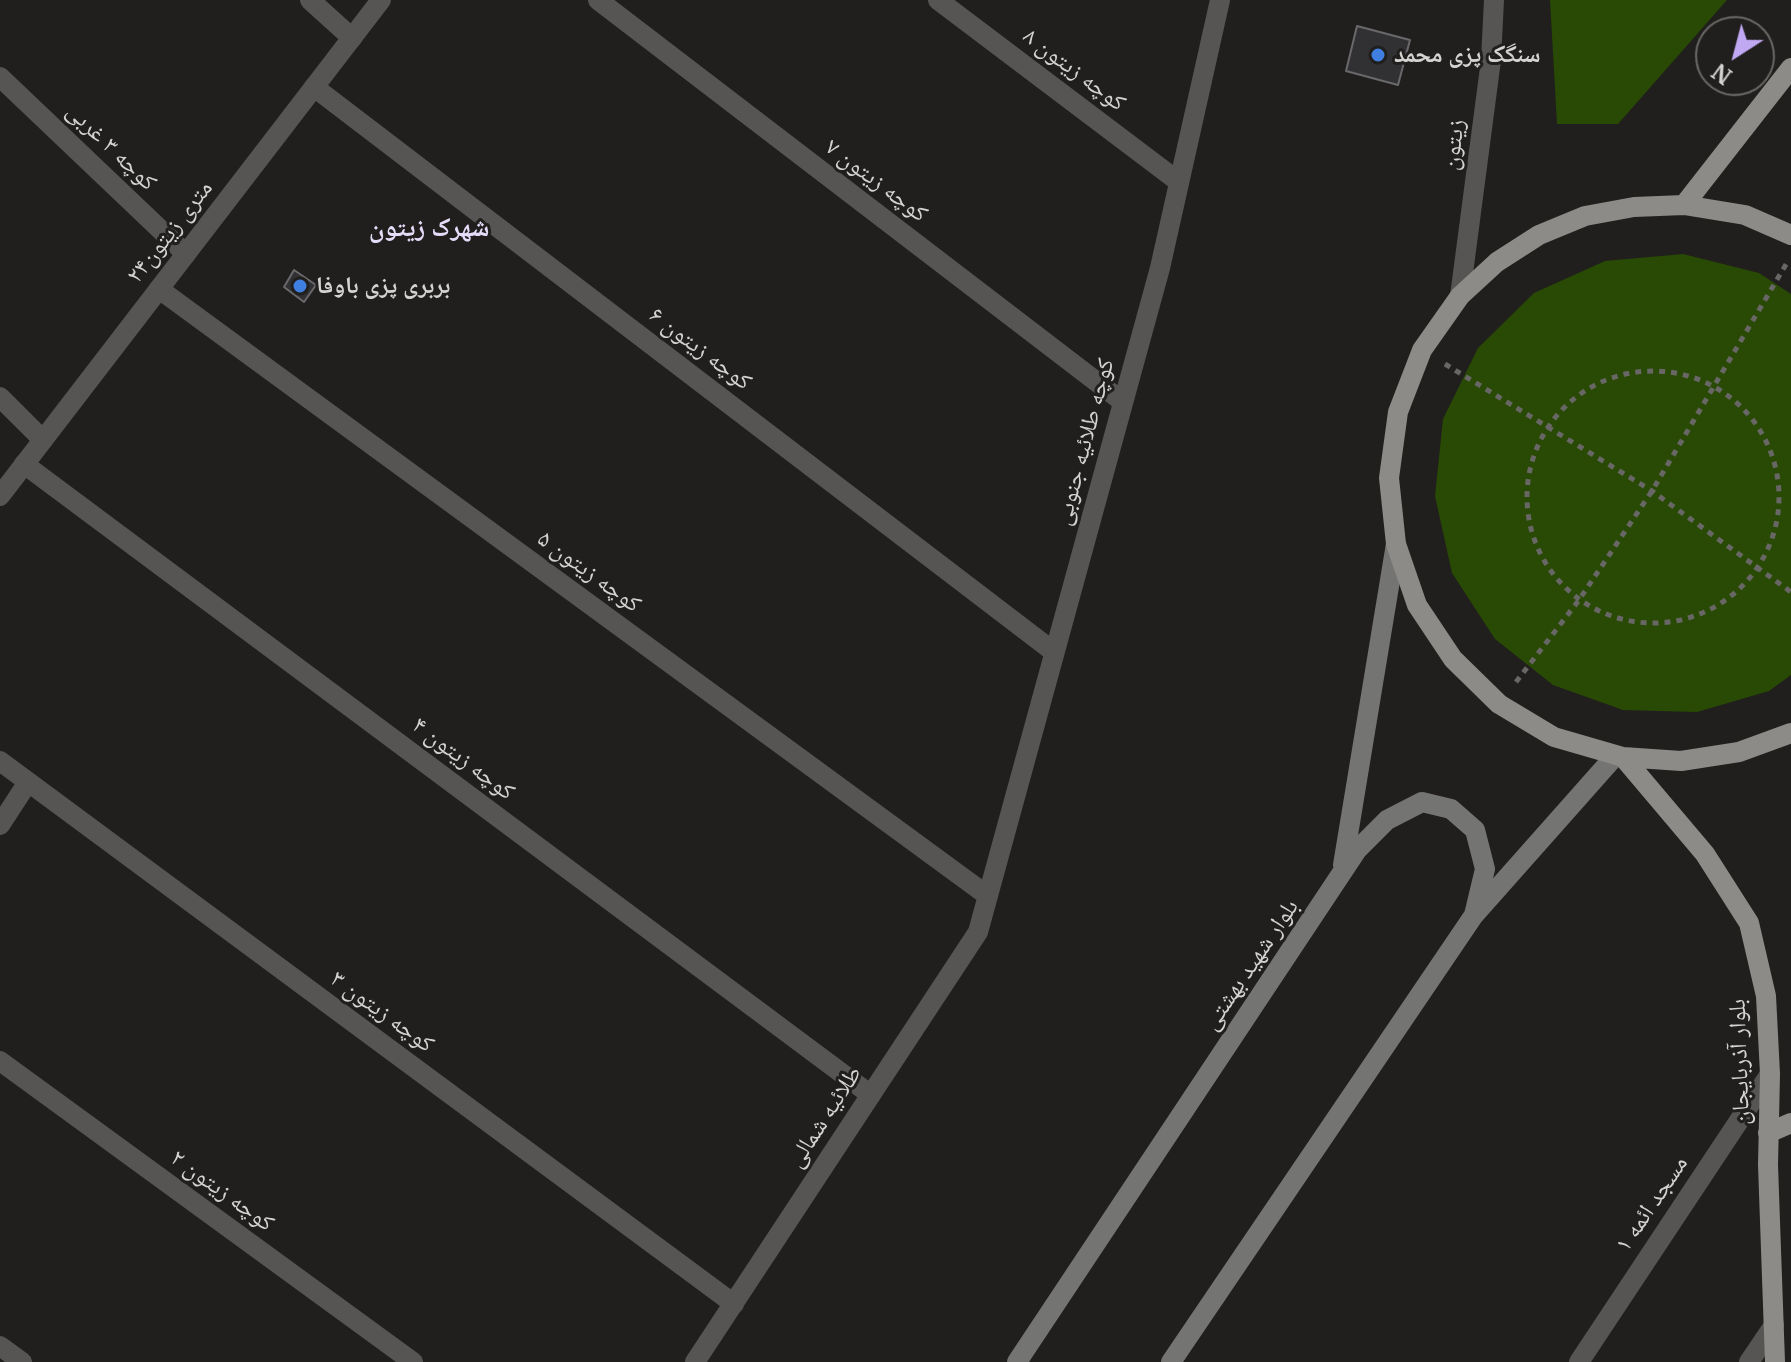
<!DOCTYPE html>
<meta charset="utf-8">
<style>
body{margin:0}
#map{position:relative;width:1791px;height:1362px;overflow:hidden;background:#211f1d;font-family:Merriweather,serif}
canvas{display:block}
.north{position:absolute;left:1695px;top:16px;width:80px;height:80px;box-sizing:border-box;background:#211f1d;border:2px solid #696765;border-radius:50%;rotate:216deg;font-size:22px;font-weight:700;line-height:32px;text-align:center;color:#d4d3d1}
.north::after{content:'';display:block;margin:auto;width:28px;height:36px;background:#c1a8f3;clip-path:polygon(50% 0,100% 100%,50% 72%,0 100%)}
</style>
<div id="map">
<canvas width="1791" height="1362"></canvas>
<div class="north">N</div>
</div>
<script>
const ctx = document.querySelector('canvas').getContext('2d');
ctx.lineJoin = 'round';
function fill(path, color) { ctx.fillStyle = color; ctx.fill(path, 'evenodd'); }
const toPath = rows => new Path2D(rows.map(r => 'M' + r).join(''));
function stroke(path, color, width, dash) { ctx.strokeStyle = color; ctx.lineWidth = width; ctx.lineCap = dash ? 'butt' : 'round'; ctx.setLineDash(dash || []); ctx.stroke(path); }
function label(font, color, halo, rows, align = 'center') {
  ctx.font = font + ' Merriweather,"Noto Naskh Arabic",serif'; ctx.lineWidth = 6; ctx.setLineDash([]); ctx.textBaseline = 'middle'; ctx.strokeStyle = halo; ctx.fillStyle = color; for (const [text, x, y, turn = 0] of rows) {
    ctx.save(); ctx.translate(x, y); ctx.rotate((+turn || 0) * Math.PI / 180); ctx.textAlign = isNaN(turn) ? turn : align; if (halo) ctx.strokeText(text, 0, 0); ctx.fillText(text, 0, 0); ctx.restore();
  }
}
fill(toPath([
 [1550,0,1727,0,1618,124,1557,124],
 [1683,254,1759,273,1791,294,1791,675,1769,691,1697,712,1623,710,1553,685,1495,639,1452,573,1435,496,1443,419,1478,348,1534,293,1605,261]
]), '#284a04');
const building = toPath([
 [1357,26,1410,40,1398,85,1346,71,1357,26],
 [294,270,316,285,304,302,284,287,294,270]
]);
fill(building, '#313134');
stroke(building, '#69696c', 2);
stroke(toPath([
 [1445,364,1652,491,1791,592],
 '1527 497a126 126 0 1 1 252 0a126 126 0 1 1-252 0Z',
 [1516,682,1579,600,1652,491,1788,261]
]), '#686765', 5, [6, 6]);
stroke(toPath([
 [310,0,352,38],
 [598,0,1123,402],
 [938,0,1179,182],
 [0,77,186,254],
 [314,87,1054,652],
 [159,289,988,896],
 [0,397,43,440],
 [24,464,871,1095],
 [0,761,734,1304],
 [0,825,28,782],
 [0,1061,413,1362],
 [0,1346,22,1362],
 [695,1362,978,932,1160,268,1220,0],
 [1579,1362,1770,1074],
 [1749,1362,1774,1325]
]), '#565554', 20);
stroke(toPath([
 [1460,296,1491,60,1494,0],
 [0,496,381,0]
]), '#565554', 20);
stroke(toPath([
 [1343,865,1396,544],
 [1017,1362,1357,850,1387,820,1422,802,1451,809,1475,830,1485,869,1474,915],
 [1171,1362,1474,915,1615,756]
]), '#747472', 20);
stroke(toPath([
 [1684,205,1791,68],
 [1791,235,1745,215,1684,205,1634,207,1585,216,1539,235,1497,262,1460,296,1422,350,1398,412,1389,478,1396,544,1417,605,1453,659,1499,704,1554,737,1623,757,1681,761,1739,752,1791,733],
 [1623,757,1705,854,1749,923,1766,996,1770,1074,1768,1165,1775,1362],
 [1768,1133,1791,1123]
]), '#8c8b88', 20);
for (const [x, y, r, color] of [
 [1378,55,8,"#3f7fe0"],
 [300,286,8,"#3f7fe0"]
]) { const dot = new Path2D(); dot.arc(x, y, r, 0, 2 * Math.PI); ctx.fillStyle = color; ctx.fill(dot); stroke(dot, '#211f1d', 3); }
label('bold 24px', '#d4d3d1', '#211f1d', [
 ["سنگک پزی محمد",1394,55],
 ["بربری پزی باوفا",316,286]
], 'left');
label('24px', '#d4d3d1', '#211f1d', [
 ["کوچه زیتون ۸",1074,70,37],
 ["زيتون",1454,145,-83],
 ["کوچه ۳ غربی",111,147,44],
 ["کوچه زیتون ۷",876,181,37],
 ["۲۴متری زیتون",170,232,-52],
 ["کوچه زیتون ۶",700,349,37],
 ["کوچه طلائیه جنوبی",1085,442,-75],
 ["کوچه زیتون ۵",589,572,36],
 ["کوچه زیتون ۴",463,759,37],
 ["بلوار شهید بهشتی",1251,965,-56],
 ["کوچه زیتون ۳",382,1012,36],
 ["بلوار آذربایجان",1740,1062,-92],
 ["طلائیه شمالی",825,1117,-57],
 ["کوچه زیتون ۲",222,1191,36],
 ["مسجد ائمه ۱",1652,1204,-56]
]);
label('bold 26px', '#e5dcf9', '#211f1d', [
 ["شهرک زیتون",429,229]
]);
</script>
